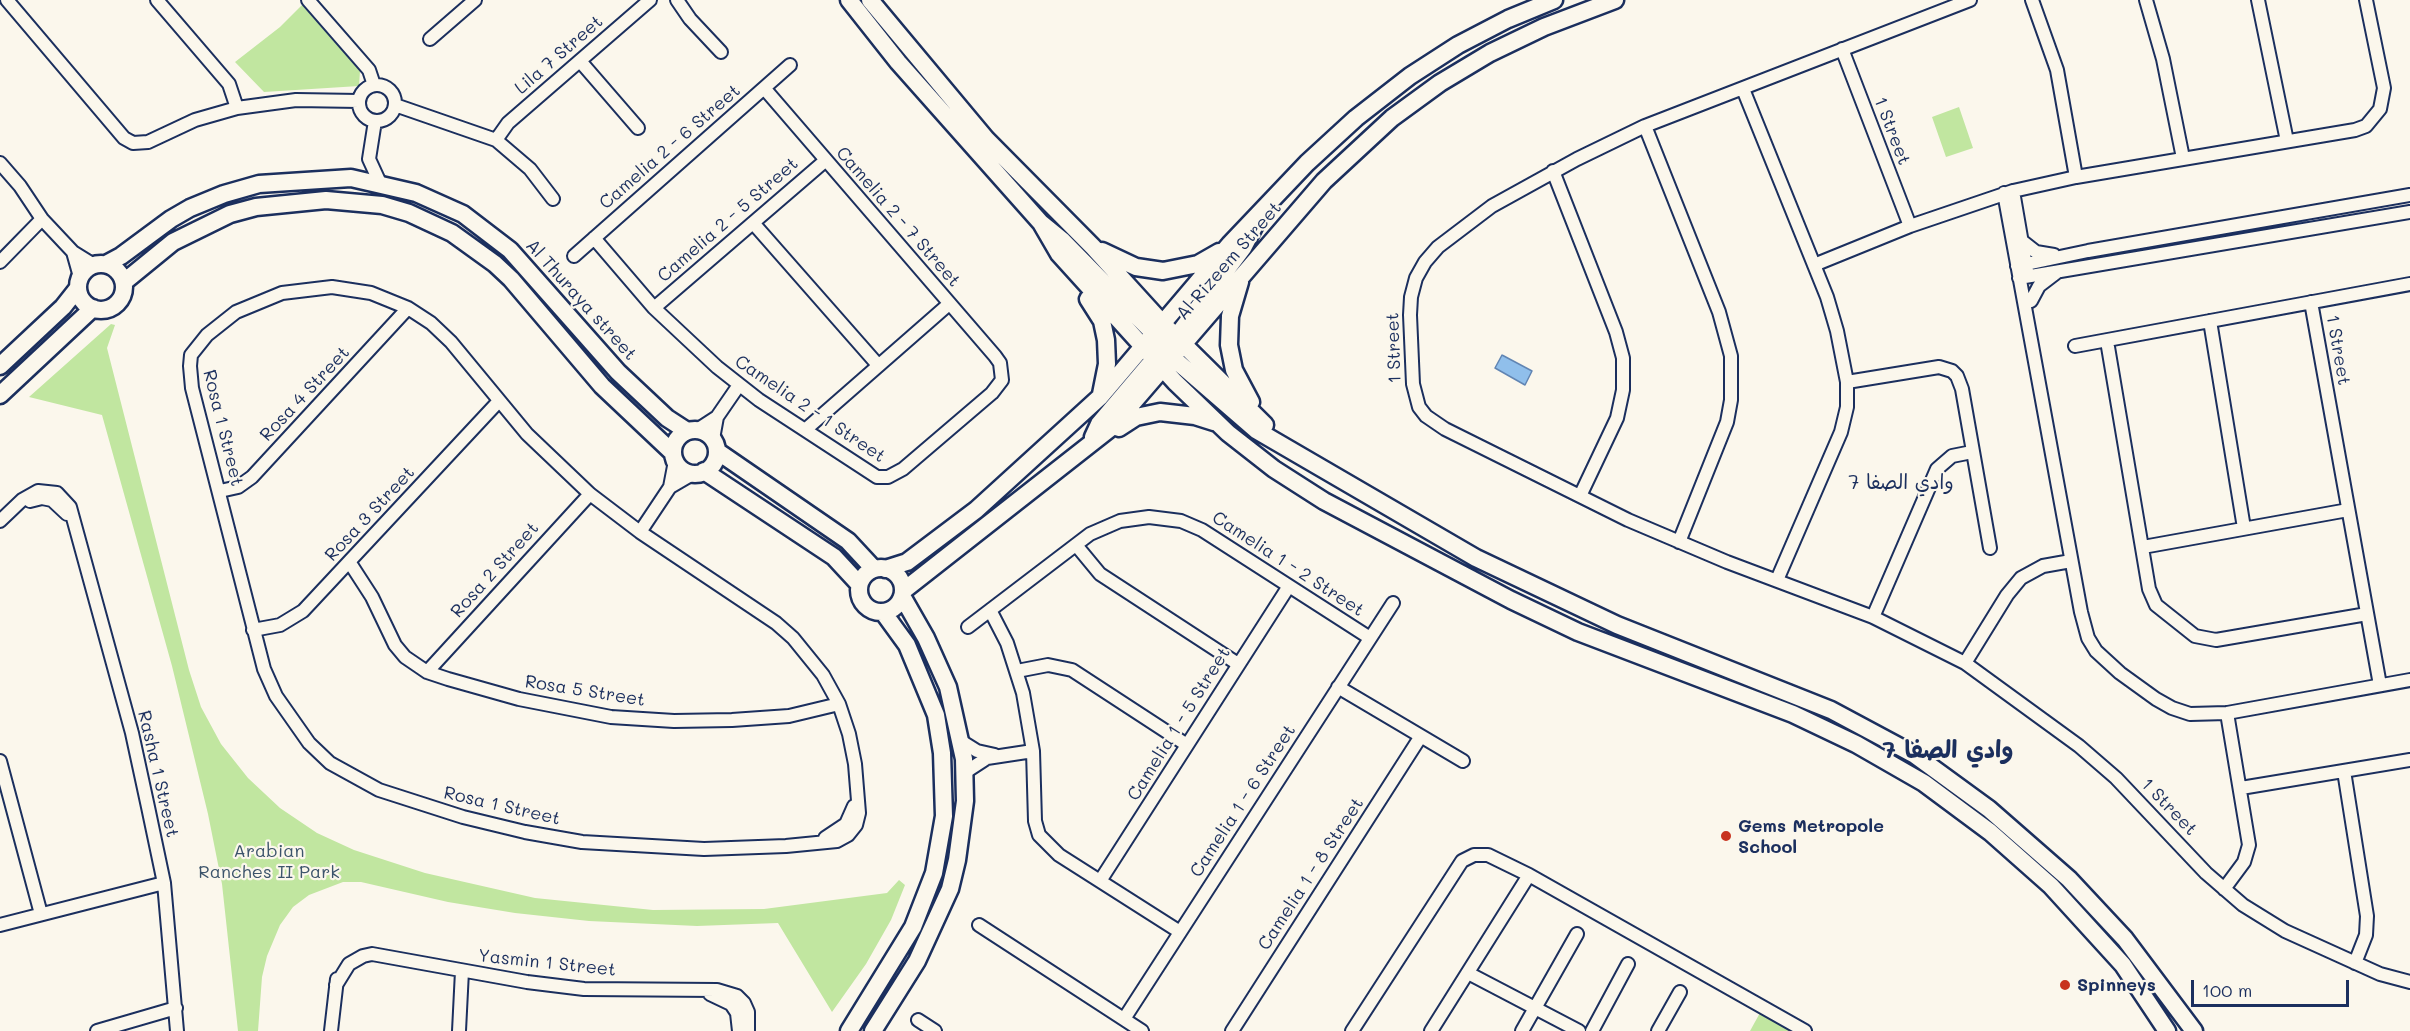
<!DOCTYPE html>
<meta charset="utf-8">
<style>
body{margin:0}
#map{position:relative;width:2410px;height:1031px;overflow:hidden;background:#fbf7ec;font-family:Mali,sans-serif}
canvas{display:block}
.scale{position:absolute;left:2191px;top:980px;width:158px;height:27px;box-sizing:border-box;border:3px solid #1b2f5e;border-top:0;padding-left:8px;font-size:18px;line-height:21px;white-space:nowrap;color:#1b2f5e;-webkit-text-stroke:4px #fbf7ec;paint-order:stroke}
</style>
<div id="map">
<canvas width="2410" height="1031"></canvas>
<div class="scale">100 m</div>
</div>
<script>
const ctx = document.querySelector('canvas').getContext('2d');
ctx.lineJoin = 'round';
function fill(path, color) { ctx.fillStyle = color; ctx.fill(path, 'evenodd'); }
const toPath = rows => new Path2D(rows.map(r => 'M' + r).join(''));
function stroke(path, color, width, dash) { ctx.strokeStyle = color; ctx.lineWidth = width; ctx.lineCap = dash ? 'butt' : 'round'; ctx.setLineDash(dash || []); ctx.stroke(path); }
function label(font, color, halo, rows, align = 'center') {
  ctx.font = font + ' Mali,"Playpen Sans Arabic",sans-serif'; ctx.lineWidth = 4.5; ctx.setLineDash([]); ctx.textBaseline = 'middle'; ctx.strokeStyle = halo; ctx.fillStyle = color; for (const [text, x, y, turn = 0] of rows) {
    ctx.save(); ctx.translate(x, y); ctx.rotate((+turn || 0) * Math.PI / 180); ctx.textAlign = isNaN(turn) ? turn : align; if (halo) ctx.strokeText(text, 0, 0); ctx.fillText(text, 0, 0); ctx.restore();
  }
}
fill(toPath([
 [302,5,360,71,359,86,264,92,235,62,280,27],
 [1959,107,1973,148,1946,157,1932,117],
 [111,324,115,325,107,348,189,670,201,707,221,744,248,778,280,808,317,833,354,850,425,873,535,898,653,910,764,909,887,893,899,880,905,885,891,920,866,964,832,1012,778,923,697,926,589,921,515,913,448,902,361,882,343,882,309,895,293,907,280,925,267,956,262,977,258,1031,238,1031,222,884,208,814,172,666,102,415,29,397],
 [1761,1011,1798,1031,1750,1031]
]), '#c1e6a0');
const water = toPath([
 [1502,355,1532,371,1525,385,1495,368,1502,355]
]);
fill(water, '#90bfeb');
stroke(water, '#6185b3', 1.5);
const minor = toPath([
 [7,0,124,138,133,143,148,142,195,120,237,108,296,100,359,101],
 [157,0,229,84,237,108],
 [308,0,369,70,374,85],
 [677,0,690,19,721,52],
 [1970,0,1645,126,1577,159,1492,206,1438,247,1425,262,1416,278,1411,297,1410,315,1413,384,1419,407,1426,416,1445,429,1628,520,1727,562,1873,617,1965,663,2079,746,2116,778,2206,873,2243,905,2285,931,2380,974,2410,982],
 [2032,0,2057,70,2076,177],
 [2146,0,2163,59,2183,158],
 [2258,0,2287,141],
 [430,39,475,0],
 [1842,49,1910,226],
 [580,61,638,128],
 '359 103a18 18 0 1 1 36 0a18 18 0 1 1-36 0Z',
 [1743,89,1827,297,1837,331,1847,382,1847,407,1841,432,1777,580],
 [395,105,496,140,530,169,553,199],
 [375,121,369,159,380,183],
 [1645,126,1719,312,1731,356,1731,400,1727,422,1679,542],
 [496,140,508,123,650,0],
 [0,163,20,186,42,219,73,252,94,265],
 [1553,171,1616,332,1623,358,1623,390,1617,418,1580,496],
 [2013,191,2027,272],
 [2004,193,2081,612,2088,638,2096,651,2120,673,2156,699,2172,708,2190,714,2227,713,2410,680],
 [754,224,878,365],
 [594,238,654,308,717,367,759,400,877,477,888,477,903,469,992,393,1002,380,1000,363,995,356,764,88],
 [2022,241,2036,252,2054,255],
 [73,252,80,277],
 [574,256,790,65],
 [0,262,42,219],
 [1814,265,1910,226,2013,191,2076,177,2355,130,2366,126,2380,109,2384,88,2366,0],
 [2017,266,2088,251,2410,195],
 [2019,278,2410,212],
 [332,287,371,293,408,308,431,323,451,342,527,434,590,494,640,532,776,623,793,638,823,675,839,704,849,734,855,764,859,813,856,825,848,835,837,841,786,846,704,849,582,842,525,832,463,817,379,790,330,763,309,743,276,696,264,669,192,388,190,366,191,355,207,335,236,312,282,293,332,287],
 [2031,301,2039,286,2056,273],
 [2311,302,2380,685],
 [654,308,826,160],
 [2210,321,2244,528],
 [2107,341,2149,589,2156,605,2195,636,2216,640,2367,614],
 [2075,346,2410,284],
 [1847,382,1939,367,1952,371,1957,376,1962,389,1990,548],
 [697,430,717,417],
 [805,430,949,304],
 [713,439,717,417,739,385],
 [670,487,694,473],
 [220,491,238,487,252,477,408,308],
 [30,501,42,498,52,500,67,514],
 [0,521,22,500,38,491,57,493,70,507,132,733,148,807,164,883,177,1031],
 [640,532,670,487,675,461],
 [1076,545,1100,574,1238,664],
 [2143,547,2348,510],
 [350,563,372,597,395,645,405,657,427,672,448,679,519,699,611,717,674,721,732,720,789,716,839,704],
 [990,610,1007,643,1023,693,1033,751,1035,821,1039,835,1059,855,1180,932],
 [1873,617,1937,469,1952,456,1972,452],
 [968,627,1090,534,1120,521,1149,517,1181,521,1202,530,1370,638],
 [253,630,280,625,303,611,499,401],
 [1965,663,2007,595,2021,578,2043,566,2071,561],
 [1017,671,1048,665,1072,670,1187,745],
 [427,672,590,494],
 [1338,687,1463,761],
 [961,741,977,751,995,755],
 [0,761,41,914],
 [2344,771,2367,916,2366,935,2355,963],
 [964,773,987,758,1033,751],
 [2241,788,2410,760],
 [825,838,846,824,854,806],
 [1100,881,1289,586],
 [2224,889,2244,862,2249,845,2227,713],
 [0,925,164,883],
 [979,925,1142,1031],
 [1468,973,1579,1031],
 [336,985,349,964,363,956,372,954,527,982,584,989,717,990,737,996,744,1003,748,1012,748,1031],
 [710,994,731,1004,737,1013,739,1031],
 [1124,1019,1393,603],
 [918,1020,935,1031],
 [97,1031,176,1008],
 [331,1031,337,979],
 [459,1031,462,971],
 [1232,1031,1421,736],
 [1352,1031,1462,861,1474,855,1488,855,1529,875,1805,1031],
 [1431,1031,1529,875],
 [1522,1031,1577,934],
 [1592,1031,1628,964],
 [1658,1031,1680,992]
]);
const tertiary = toPath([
 [849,0,898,62,1041,223,1063,241,1162,342],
 [870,0,986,139,1093,247,1164,325,1265,425],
 [1041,223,1059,254,1175,382,1228,433,1274,469,1324,501,1511,600,1578,632,1793,714,1856,744,1924,783,1990,832,2051,886,2123,965,2167,1031],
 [1102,251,1136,267,1163,271,1198,264,1219,252],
 '78 287a23 23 0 1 1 46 0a23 23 0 1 1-46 0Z',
 [106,264,121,256,171,219,190,208,224,194,259,184,351,178,416,193,463,214,510,250,618,372,667,418,687,431],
 [124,282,173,242,230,214,256,207,326,200,382,205,409,213,452,233,495,264,511,279,602,386,673,453],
 [1240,282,1230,316,1229,345,1234,370,1251,402],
 [1088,299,1102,321,1106,340,1107,364,1101,394],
 [1170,345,1243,248,1255,225],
 [1145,349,1173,358,1256,430,1476,558,1617,625,1831,710,1915,755,1989,809,2069,879,2125,939,2194,1031],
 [0,366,63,307,78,288],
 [0,395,93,308],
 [1119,428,1136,417,1160,412,1195,416,1214,422],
 '673 452a22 22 0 1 1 44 0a22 22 0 1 1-44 0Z',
 [1093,437,1099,424,1160,352],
 [717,451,848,541,874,569],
 [704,471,834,557,859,584],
 '859 590a22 22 0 1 1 44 0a22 22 0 1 1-44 0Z',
 [885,569,907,562,976,510,1100,397,1230,244,1307,163,1356,118,1410,76,1458,45,1508,19,1554,0],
 [903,591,1112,427,1324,181,1392,118,1440,83,1490,53,1544,27,1615,0],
 [849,1031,913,927,934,873,944,816,942,753,936,715,907,645,883,612],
 [873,1031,917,961,950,889,957,860,965,801,964,759,948,687,926,638,902,596]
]);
stroke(minor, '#1b2f5e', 16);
stroke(tertiary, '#1b2f5e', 21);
stroke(minor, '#fbf7ec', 12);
stroke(tertiary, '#fbf7ec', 16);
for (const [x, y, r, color] of [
 [1726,836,6,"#c8321e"],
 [2065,985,6,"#c8321e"]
]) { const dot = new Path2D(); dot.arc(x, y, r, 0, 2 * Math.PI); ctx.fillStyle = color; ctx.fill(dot); stroke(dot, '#fbf7ec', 2); }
label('18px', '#1b2f5e', '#fbf7ec', [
 ["Lila 7 Street",559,55,-41],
 ["1 Street",1892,131,69],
 ["Camelia 2 - 6 Street",670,147,-41],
 ["Camelia 2 - 7 Street",898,217,49],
 ["Camelia 2 - 5 Street",728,220,-41],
 ["Al Rizeem Street",1229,261,-49],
 ["Al Thuraya street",581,300,48],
 ["1 Street",1394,348,-92],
 ["1 Street",2338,350,80],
 ["Rosa 4 Street",305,394,-47],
 ["Camelia 2 - 1 Street",810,409,34],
 ["Rosa 1 Street",223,428,76],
 ["Rosa 3 Street",370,514,-47],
 ["Camelia 1 - 2 Street",1288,564,33],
 ["Rosa 2 Street",495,570,-48],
 ["Rosa 5 Street",585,691,9],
 ["Camelia 1 - 5 Street",1179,724,-58],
 ["Rasha 1 Street",158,774,77],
 ["Camelia 1 - 6 Street",1243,801,-57],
 ["Rosa 1 Street",502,806,13],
 ["1 Street",2169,807,46],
 ["Camelia 1 - 8 Street",1311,874,-57],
 ["Yasmin 1 Street",547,963,6]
]);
label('bold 18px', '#1b2f5e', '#fbf7ec', [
 ["Gems Metropole",1738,826],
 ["School",1738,847],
 ["Spinneys",2077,985]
], 'left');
label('18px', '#3c546b', '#fbf7ec', [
 ["Arabian",269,851],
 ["Ranches II Park",269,872]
]);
label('20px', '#1b2f5e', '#fbf7ec', [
 ["وادي الصفا 7",1901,483]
]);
label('bold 24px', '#1b2f5e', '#fbf7ec', [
 ["وادي الصفا 7",1948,751]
]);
</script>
